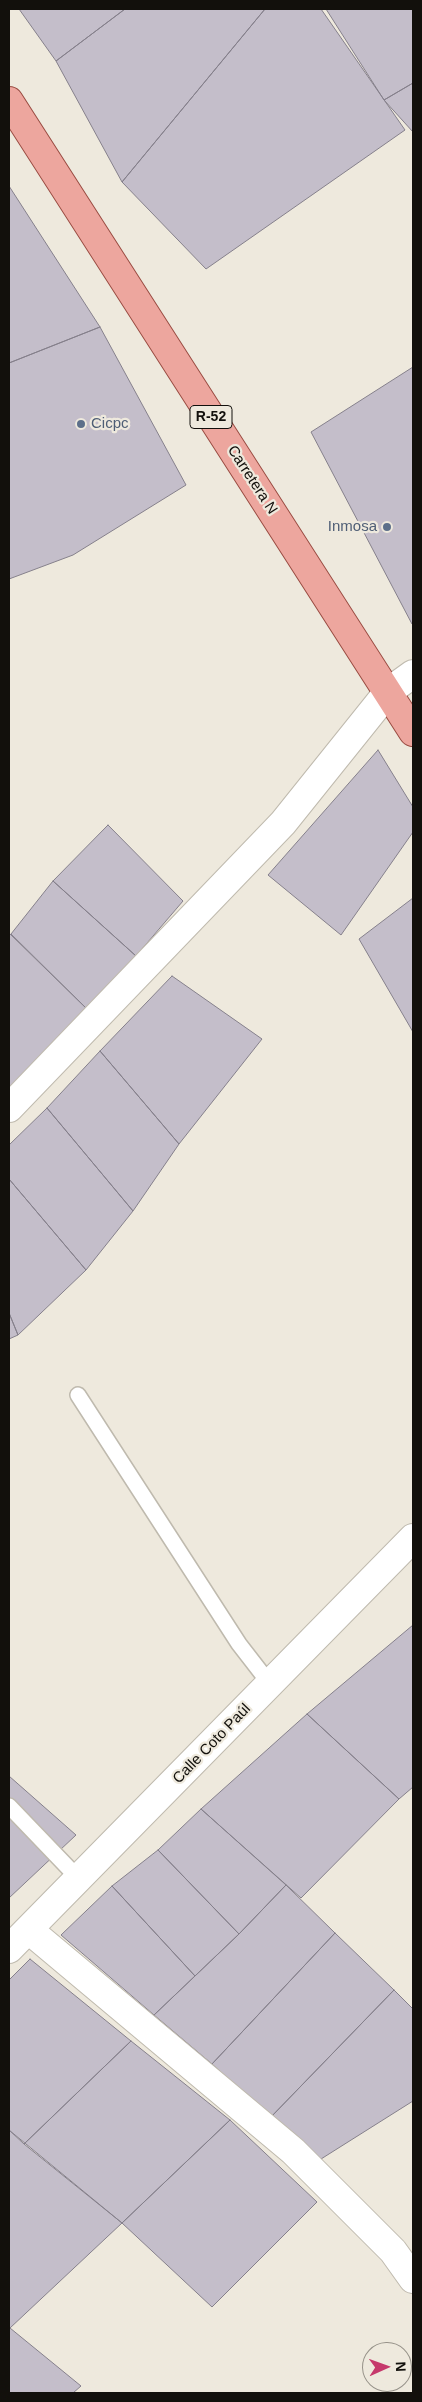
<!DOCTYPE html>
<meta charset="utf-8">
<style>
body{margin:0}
#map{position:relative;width:422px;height:2402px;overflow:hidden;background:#eee9dd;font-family:Arial,sans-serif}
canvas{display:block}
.frame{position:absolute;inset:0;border:10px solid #12100c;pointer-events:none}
.north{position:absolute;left:362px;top:2342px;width:50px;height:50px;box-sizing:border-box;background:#eee9dd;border:1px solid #969289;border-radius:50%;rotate:88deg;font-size:14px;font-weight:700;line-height:20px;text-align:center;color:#12100c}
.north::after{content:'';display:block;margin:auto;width:18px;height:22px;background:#c6396c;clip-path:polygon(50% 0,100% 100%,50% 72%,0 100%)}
</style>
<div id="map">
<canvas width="422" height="2402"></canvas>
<div class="frame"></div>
<div class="north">N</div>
</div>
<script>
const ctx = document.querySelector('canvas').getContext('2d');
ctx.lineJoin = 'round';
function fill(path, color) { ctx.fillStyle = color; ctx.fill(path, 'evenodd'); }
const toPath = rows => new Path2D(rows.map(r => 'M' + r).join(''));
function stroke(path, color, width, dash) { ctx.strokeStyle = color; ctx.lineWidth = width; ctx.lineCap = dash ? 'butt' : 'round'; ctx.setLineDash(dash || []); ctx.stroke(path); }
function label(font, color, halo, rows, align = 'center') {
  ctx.font = font + ' Arial,sans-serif'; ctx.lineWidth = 4.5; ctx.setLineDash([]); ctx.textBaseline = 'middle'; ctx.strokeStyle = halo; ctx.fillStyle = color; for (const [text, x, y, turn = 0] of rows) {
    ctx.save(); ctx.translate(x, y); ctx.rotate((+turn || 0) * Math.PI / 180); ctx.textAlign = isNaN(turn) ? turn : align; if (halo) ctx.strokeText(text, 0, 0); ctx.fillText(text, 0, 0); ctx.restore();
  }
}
const building = toPath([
 [19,9,125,9,56,61,19,9],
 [125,9,265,9,122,182,56,61,125,9],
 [265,9,321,9,405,130,206,269,122,182,265,9],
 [326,9,413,9,413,83,384,100,326,9],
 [413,83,413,132,384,100,413,83],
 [9,186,100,327,9,363,9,186],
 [100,327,186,485,73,555,9,579,9,363,100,327],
 [413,367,413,623,412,624,311,432,413,367],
 [378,750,413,807,413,832,341,935,268,875,378,750],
 [108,825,183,901,136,956,53,881,108,825],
 [53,881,136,956,88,1010,11,934,53,881],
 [413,898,413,1032,359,939,413,898],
 [9,933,88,1010,9,1092,9,933],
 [172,976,262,1039,179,1144,100,1051,172,976],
 [100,1051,179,1144,133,1211,47,1108,100,1051],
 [47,1108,133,1211,86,1270,9,1179,9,1145,47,1108],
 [9,1179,86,1270,18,1335,9,1313,9,1179],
 [9,1313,18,1335,9,1339,9,1313],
 [413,1625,413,1787,399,1799,307,1714,413,1625],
 [307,1714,399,1799,301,1898,201,1809,307,1714],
 [9,1776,76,1835,9,1898,9,1776],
 [201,1809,286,1885,239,1934,158,1850,201,1809],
 [158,1850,239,1934,195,1976,112,1886,158,1850],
 [286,1885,335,1933,212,2064,154,2015,239,1934,286,1885],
 [112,1886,195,1976,154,2015,61,1935,112,1886],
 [335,1933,394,1990,270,2118,212,2064,335,1933],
 [30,1959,131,2041,24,2144,9,2130,9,1980,30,1959],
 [394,1990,413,2009,413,2101,321,2159,270,2118,394,1990],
 [131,2041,230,2120,122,2223,24,2144,131,2041],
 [230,2120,317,2202,212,2307,122,2223,230,2120],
 [9,2130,122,2223,10,2328,9,2327,9,2130],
 [9,2327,10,2328,81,2386,73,2393,9,2393,9,2327]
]);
fill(building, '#c4beca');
stroke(building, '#85808b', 1);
const service = toPath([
 [78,1395,239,1644,270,1684],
 [9,1806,79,1879]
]);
const minor = toPath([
 [9,1108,283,823,388,692,413,674],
 [29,1930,293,2151,393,2251,413,2279],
 [9,1949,413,1538]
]);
const primary = toPath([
 [9,101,413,732]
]);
stroke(service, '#bfbaae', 18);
stroke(minor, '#bfbaae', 30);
stroke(primary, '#994b41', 30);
stroke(service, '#fff', 15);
stroke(minor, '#fff', 28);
stroke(primary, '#eda69e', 28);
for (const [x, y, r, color] of [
 [81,424,5,"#5c6f8a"],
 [387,527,5,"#5c6f8a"]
]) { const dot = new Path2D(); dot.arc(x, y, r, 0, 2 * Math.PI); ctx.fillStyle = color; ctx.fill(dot); stroke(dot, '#eee9dd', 2); }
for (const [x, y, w] of [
 [211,417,42]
]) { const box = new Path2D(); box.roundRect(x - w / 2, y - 11.5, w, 23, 4); ctx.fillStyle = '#eee9dd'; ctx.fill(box); stroke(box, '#12100c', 1); }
label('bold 14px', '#12100c', null, [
 ["R-52",211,417]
]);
label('15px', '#4e5e75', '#eee9dd', [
 ["Cicpc",91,424],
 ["Inmosa",377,527,"right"]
], 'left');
label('15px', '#12100c', '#eee9dd', [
 ["Carretera N",252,480,57],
 ["Calle Coto Paúl",212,1744,-46]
]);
</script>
